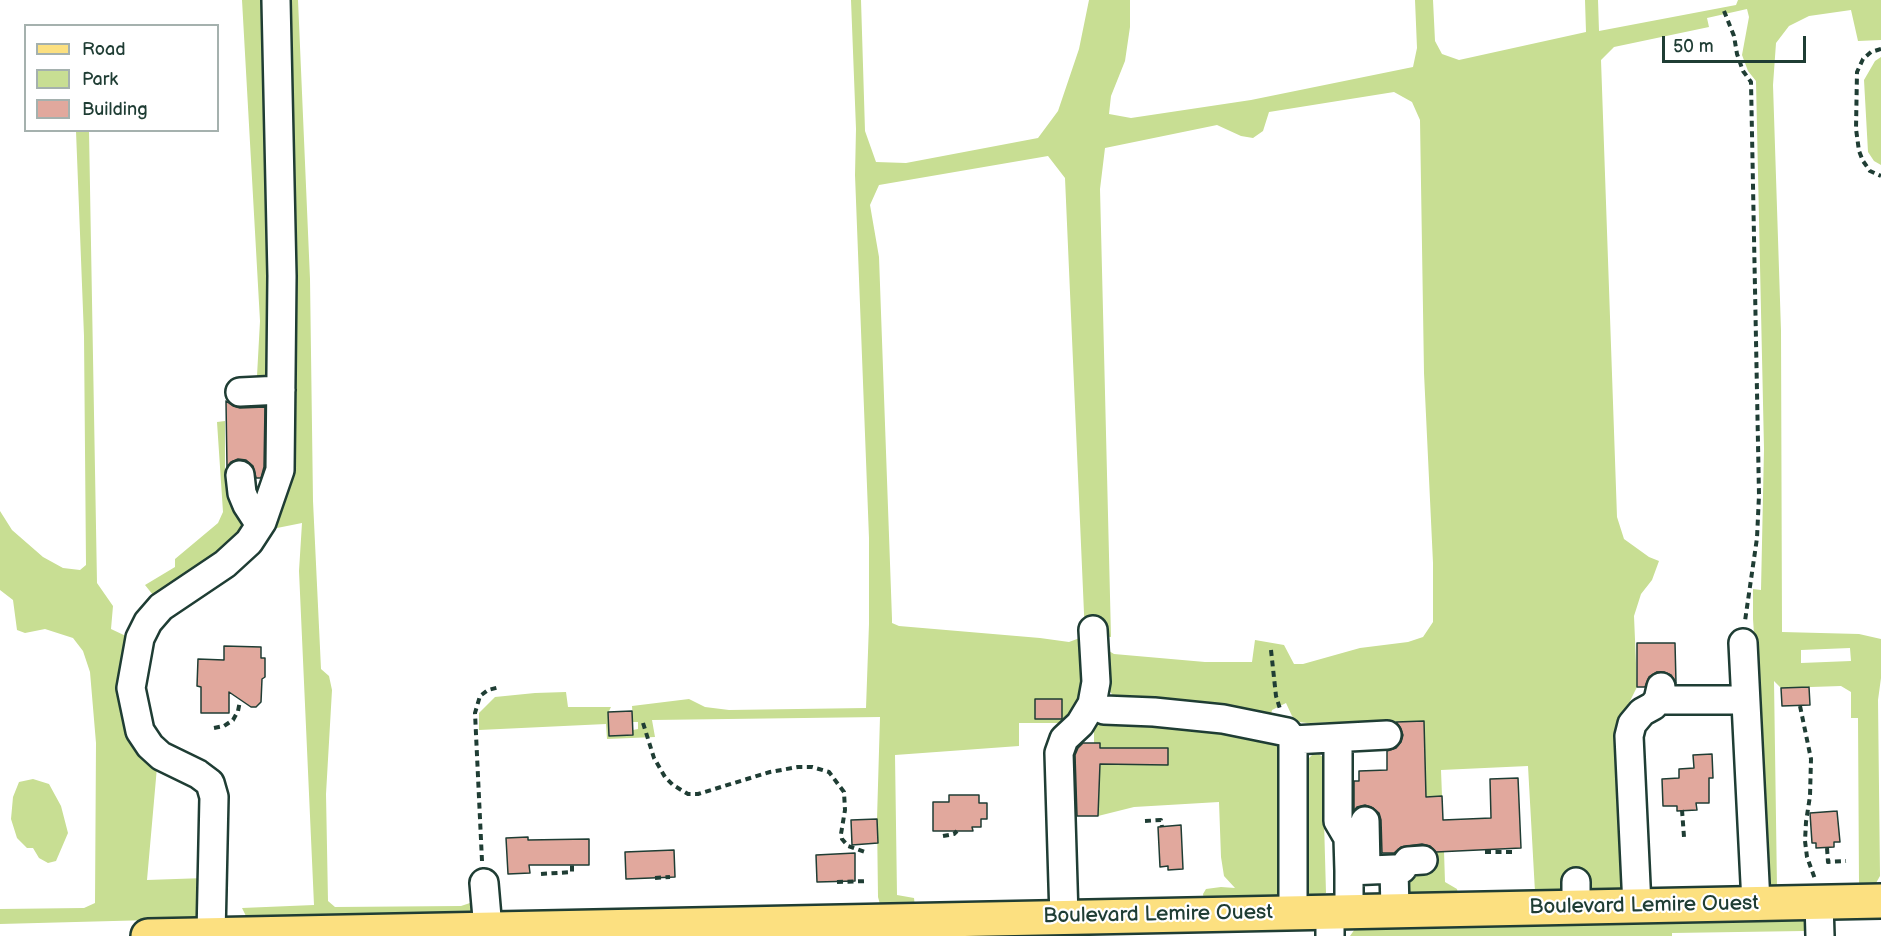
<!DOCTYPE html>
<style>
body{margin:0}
#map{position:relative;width:1881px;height:936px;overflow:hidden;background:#fff;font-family:"Balsamiq Sans",sans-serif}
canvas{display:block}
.legend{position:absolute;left:24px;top:24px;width:195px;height:108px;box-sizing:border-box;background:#fff;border:2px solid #a5b1ae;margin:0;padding:8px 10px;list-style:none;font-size:18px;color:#1f3d34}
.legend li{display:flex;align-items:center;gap:12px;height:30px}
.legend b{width:30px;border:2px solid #a5b1ae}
.scale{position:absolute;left:1662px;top:36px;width:144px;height:27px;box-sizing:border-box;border:3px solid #1f3d34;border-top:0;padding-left:8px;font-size:18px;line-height:21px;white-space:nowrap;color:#1f3d34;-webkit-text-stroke:4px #fff;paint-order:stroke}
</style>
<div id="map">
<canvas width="1881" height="936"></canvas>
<ul class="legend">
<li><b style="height:8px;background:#fce080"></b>Road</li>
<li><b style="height:16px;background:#c8de93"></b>Park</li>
<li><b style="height:16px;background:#e1a89d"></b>Building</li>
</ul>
<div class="scale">50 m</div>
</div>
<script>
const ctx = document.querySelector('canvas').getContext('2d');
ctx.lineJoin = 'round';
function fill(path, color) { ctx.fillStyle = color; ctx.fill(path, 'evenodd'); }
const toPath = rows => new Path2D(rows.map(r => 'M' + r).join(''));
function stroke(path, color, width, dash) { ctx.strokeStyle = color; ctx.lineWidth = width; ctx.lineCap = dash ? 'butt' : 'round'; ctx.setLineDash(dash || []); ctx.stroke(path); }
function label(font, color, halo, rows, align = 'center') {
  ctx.font = font + ' "Balsamiq Sans",sans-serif'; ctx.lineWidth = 4.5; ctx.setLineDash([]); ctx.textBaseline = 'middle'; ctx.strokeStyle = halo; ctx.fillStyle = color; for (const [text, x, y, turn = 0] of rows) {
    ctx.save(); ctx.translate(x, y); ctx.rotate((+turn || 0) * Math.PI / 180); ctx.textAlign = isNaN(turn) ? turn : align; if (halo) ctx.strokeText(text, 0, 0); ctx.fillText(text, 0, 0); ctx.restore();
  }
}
fill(toPath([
 [242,0,270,0,271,54,268,377,253,381,257,376,260,321],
 [281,0,298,0,310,279,313,501,321,669,329,676,332,690,326,794,328,901,335,907,461,906,473,902,474,916,248,920,242,908,314,905,299,571,302,523,272,529],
 [851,0,861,0,865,131,876,162,906,163,1038,138,1058,111,1079,49,1089,0,1130,0,1130,27,1125,61,1111,96,1109,114,1131,118,1251,100,1413,67,1417,48,1415,0,1433,0,1435,41,1442,54,1459,60,1586,32,1585,0,1598,0,1599,31,1736,5,1738,0,1881,0,1881,40,1858,41,1851,10,1809,16,1789,26,1776,43,1773,85,1781,331,1782,632,1859,634,1881,639,1881,678,1878,700,1880,876,1876,883,1870,885,1859,884,1858,718,1851,718,1851,692,1841,686,1781,688,1774,681,1777,888,1772,888,1767,881,1760,722,1753,619,1753,589,1761,590,1764,449,1756,81,1748,71,1742,55,1749,17,1747,9,1707,18,1709,27,1614,47,1601,60,1617,517,1624,539,1649,557,1659,561,1652,580,1641,594,1634,616,1637,687,1620,721,1626,890,1591,892,1589,879,1565,891,1535,892,1528,766,1441,770,1442,796,1426,797,1424,721,1307,723,1299,722,1292,716,1286,703,1272,710,1270,719,1118,702,1108,689,1102,670,1088,685,1064,723,1019,723,1019,746,895,755,897,895,914,898,915,907,881,908,878,897,877,819,880,717,652,720,655,737,607,739,606,724,479,730,479,713,495,697,535,693,566,692,568,707,611,707,608,713,610,736,633,735,633,730,638,729,638,722,633,722,632,706,689,699,705,707,729,710,866,708,869,624,869,538,855,175,856,129],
 [1394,92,1412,102,1420,120,1424,373,1433,563,1433,622,1423,637,1408,642,1360,648,1303,664,1294,664,1284,645,1255,640,1252,662,1205,662,1114,654,1104,648,1102,636,1111,637,1100,189,1105,148,1217,125,1241,136,1253,138,1263,131,1269,112],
 [1048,156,1065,178,1085,636,1069,642,1040,638,899,626,892,623,892,619,879,257,870,205,879,185],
 [1850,648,1851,661,1801,663,1801,650],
 [1035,700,1062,700,1062,719,1035,719],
 [1881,57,1881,165,1874,161,1868,152,1864,80,1875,61],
 [76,131,89,131,97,583,113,606,111,629,128,637,157,767,147,880,205,878,198,916,189,919,0,924,0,909,84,908,95,903,96,743,90,672,83,651,73,638,45,629,25,633,17,630,13,600,0,590,0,511,12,530,43,557,63,568,80,570,86,565,84,336],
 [225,421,225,476,242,524,241,534,175,588,153,595,145,585,175,567,175,559,218,523,223,512,217,422],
 [1158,717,1280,743,1287,885,1279,898,1204,900,1203,894,1206,889,1221,887,1235,888,1224,876,1221,857,1219,802,1134,807,1098,816,1100,743,1094,743,1094,721],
 [1315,752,1323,757,1331,772,1330,817,1324,821,1326,893,1314,899,1306,899,1301,896,1298,889,1298,776,1302,765],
 [33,779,49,784,61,806,68,833,56,861,48,863,39,858,33,848,27,848,17,838,11,819,13,797,19,782],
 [1444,851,1445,882,1457,889,1458,894,1412,896,1406,893,1407,873,1432,859,1436,852],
 [1811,917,1808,936,1804,931,1672,933,1672,936,1350,936,1357,926]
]), '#c8de93');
const building = toPath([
 [226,401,233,406,240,408,265,407,264,467,261,478,256,478,253,466,246,460,238,459,231,462,227,467,226,401],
 [1637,643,1675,643,1676,683,1671,675,1664,672,1657,672,1649,677,1645,687,1637,687,1637,643],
 [224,646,261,647,261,658,265,658,265,677,262,679,261,702,256,707,251,707,229,692,229,713,201,713,201,687,197,686,198,659,224,660,224,646],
 [1809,687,1810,705,1782,706,1781,688,1809,687],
 [1035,699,1062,699,1062,719,1035,719,1035,699],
 [632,711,633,735,609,736,608,712,632,711],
 [1424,721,1426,797,1442,796,1443,820,1491,818,1490,779,1518,778,1521,848,1436,852,1430,846,1422,844,1401,847,1394,853,1382,853,1381,820,1379,813,1373,808,1365,805,1357,807,1354,811,1354,781,1359,781,1359,771,1387,770,1387,751,1396,748,1401,742,1403,735,1400,727,1396,722,1424,721],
 [1083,743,1100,743,1100,748,1168,748,1168,765,1100,764,1098,816,1077,816,1075,755,1078,748,1083,743],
 [1712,754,1713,778,1709,778,1709,803,1696,803,1697,810,1677,811,1677,806,1663,806,1662,779,1679,778,1679,769,1694,768,1693,755,1712,754],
 [949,795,979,795,979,803,987,803,987,819,981,819,981,827,972,827,973,831,933,831,933,802,949,802,949,795],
 [1837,811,1840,842,1834,842,1834,847,1816,848,1816,843,1812,843,1810,813,1837,811],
 [877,819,878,843,852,845,851,820,877,819],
 [1181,825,1183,869,1168,870,1168,866,1160,867,1158,827,1181,825],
 [528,837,528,840,589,839,589,865,529,865,530,873,508,874,506,838,528,837],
 [674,850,675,877,626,879,625,852,674,850],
 [855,853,855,881,817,882,816,855,855,853]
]);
fill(building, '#e1a89d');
stroke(building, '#1f3d34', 1.5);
const minor = toPath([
 [240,392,281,390],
 [240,475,242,493,247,505,260,525],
 [1743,643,1756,903],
 [1658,700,1745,700],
 [1092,704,1104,710,1154,712,1223,719,1287,732,1293,740],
 [1338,738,1338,821,1348,838,1349,871],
 [1365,821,1366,867],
 [1394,869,1402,869,1408,861,1423,860],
 [484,883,488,929],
 [1819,902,1820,936],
 [1637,906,1629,736,1632,724,1642,712,1653,706,1658,700,1661,687],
 [1576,907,1576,882],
 [1349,911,1349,871,1394,869,1395,910],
 [1330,912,1330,936],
 [1293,913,1293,740,1387,735],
 [1064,917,1059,753,1064,739,1080,724,1092,704,1096,682,1093,630],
 [211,935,214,797,210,783,198,774,161,756,150,746,140,731,131,688,140,638,148,622,161,607,225,564,249,542,262,522,280,470,282,276,276,0]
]);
const major = toPath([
 [148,936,1881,901]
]);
stroke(minor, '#1f3d34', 32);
stroke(major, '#1f3d34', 38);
stroke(toPath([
 [1724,11,1734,36,1737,54,1743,71,1751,82,1759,495,1757,538,1745,621],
 [1881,49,1871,52,1863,59,1857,72,1856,129,1859,151,1863,161,1870,171,1881,176],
 [1271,650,1276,696,1280,709],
 [1800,706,1811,759,1810,796,1806,822,1805,841,1807,857,1815,879],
 [643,723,654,758,665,777,673,785,688,794,698,794,770,772,798,767,812,767,829,772,844,792,845,810,841,834,842,839,848,846,868,853],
 [214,728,224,726,233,720,238,711,240,701],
 [1682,810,1684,837],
 [1145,821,1161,820,1162,827],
 [943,836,954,834,957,831],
 [1827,848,1828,862,1846,861],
 [1485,852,1514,852],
 [482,861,475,713,480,696,488,690,500,687],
 [541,874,572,872,572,865],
 [655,878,670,877],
 [837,882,868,881]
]), '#1f3d34', 4, [6, 4.5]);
stroke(minor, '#fff', 27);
stroke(major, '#fce080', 33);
label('21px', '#1f3d34', '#fff', [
 ["Boulevard Lemire Ouest",1644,906,-1],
 ["Boulevard Lemire Ouest",1158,915,-1]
]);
</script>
